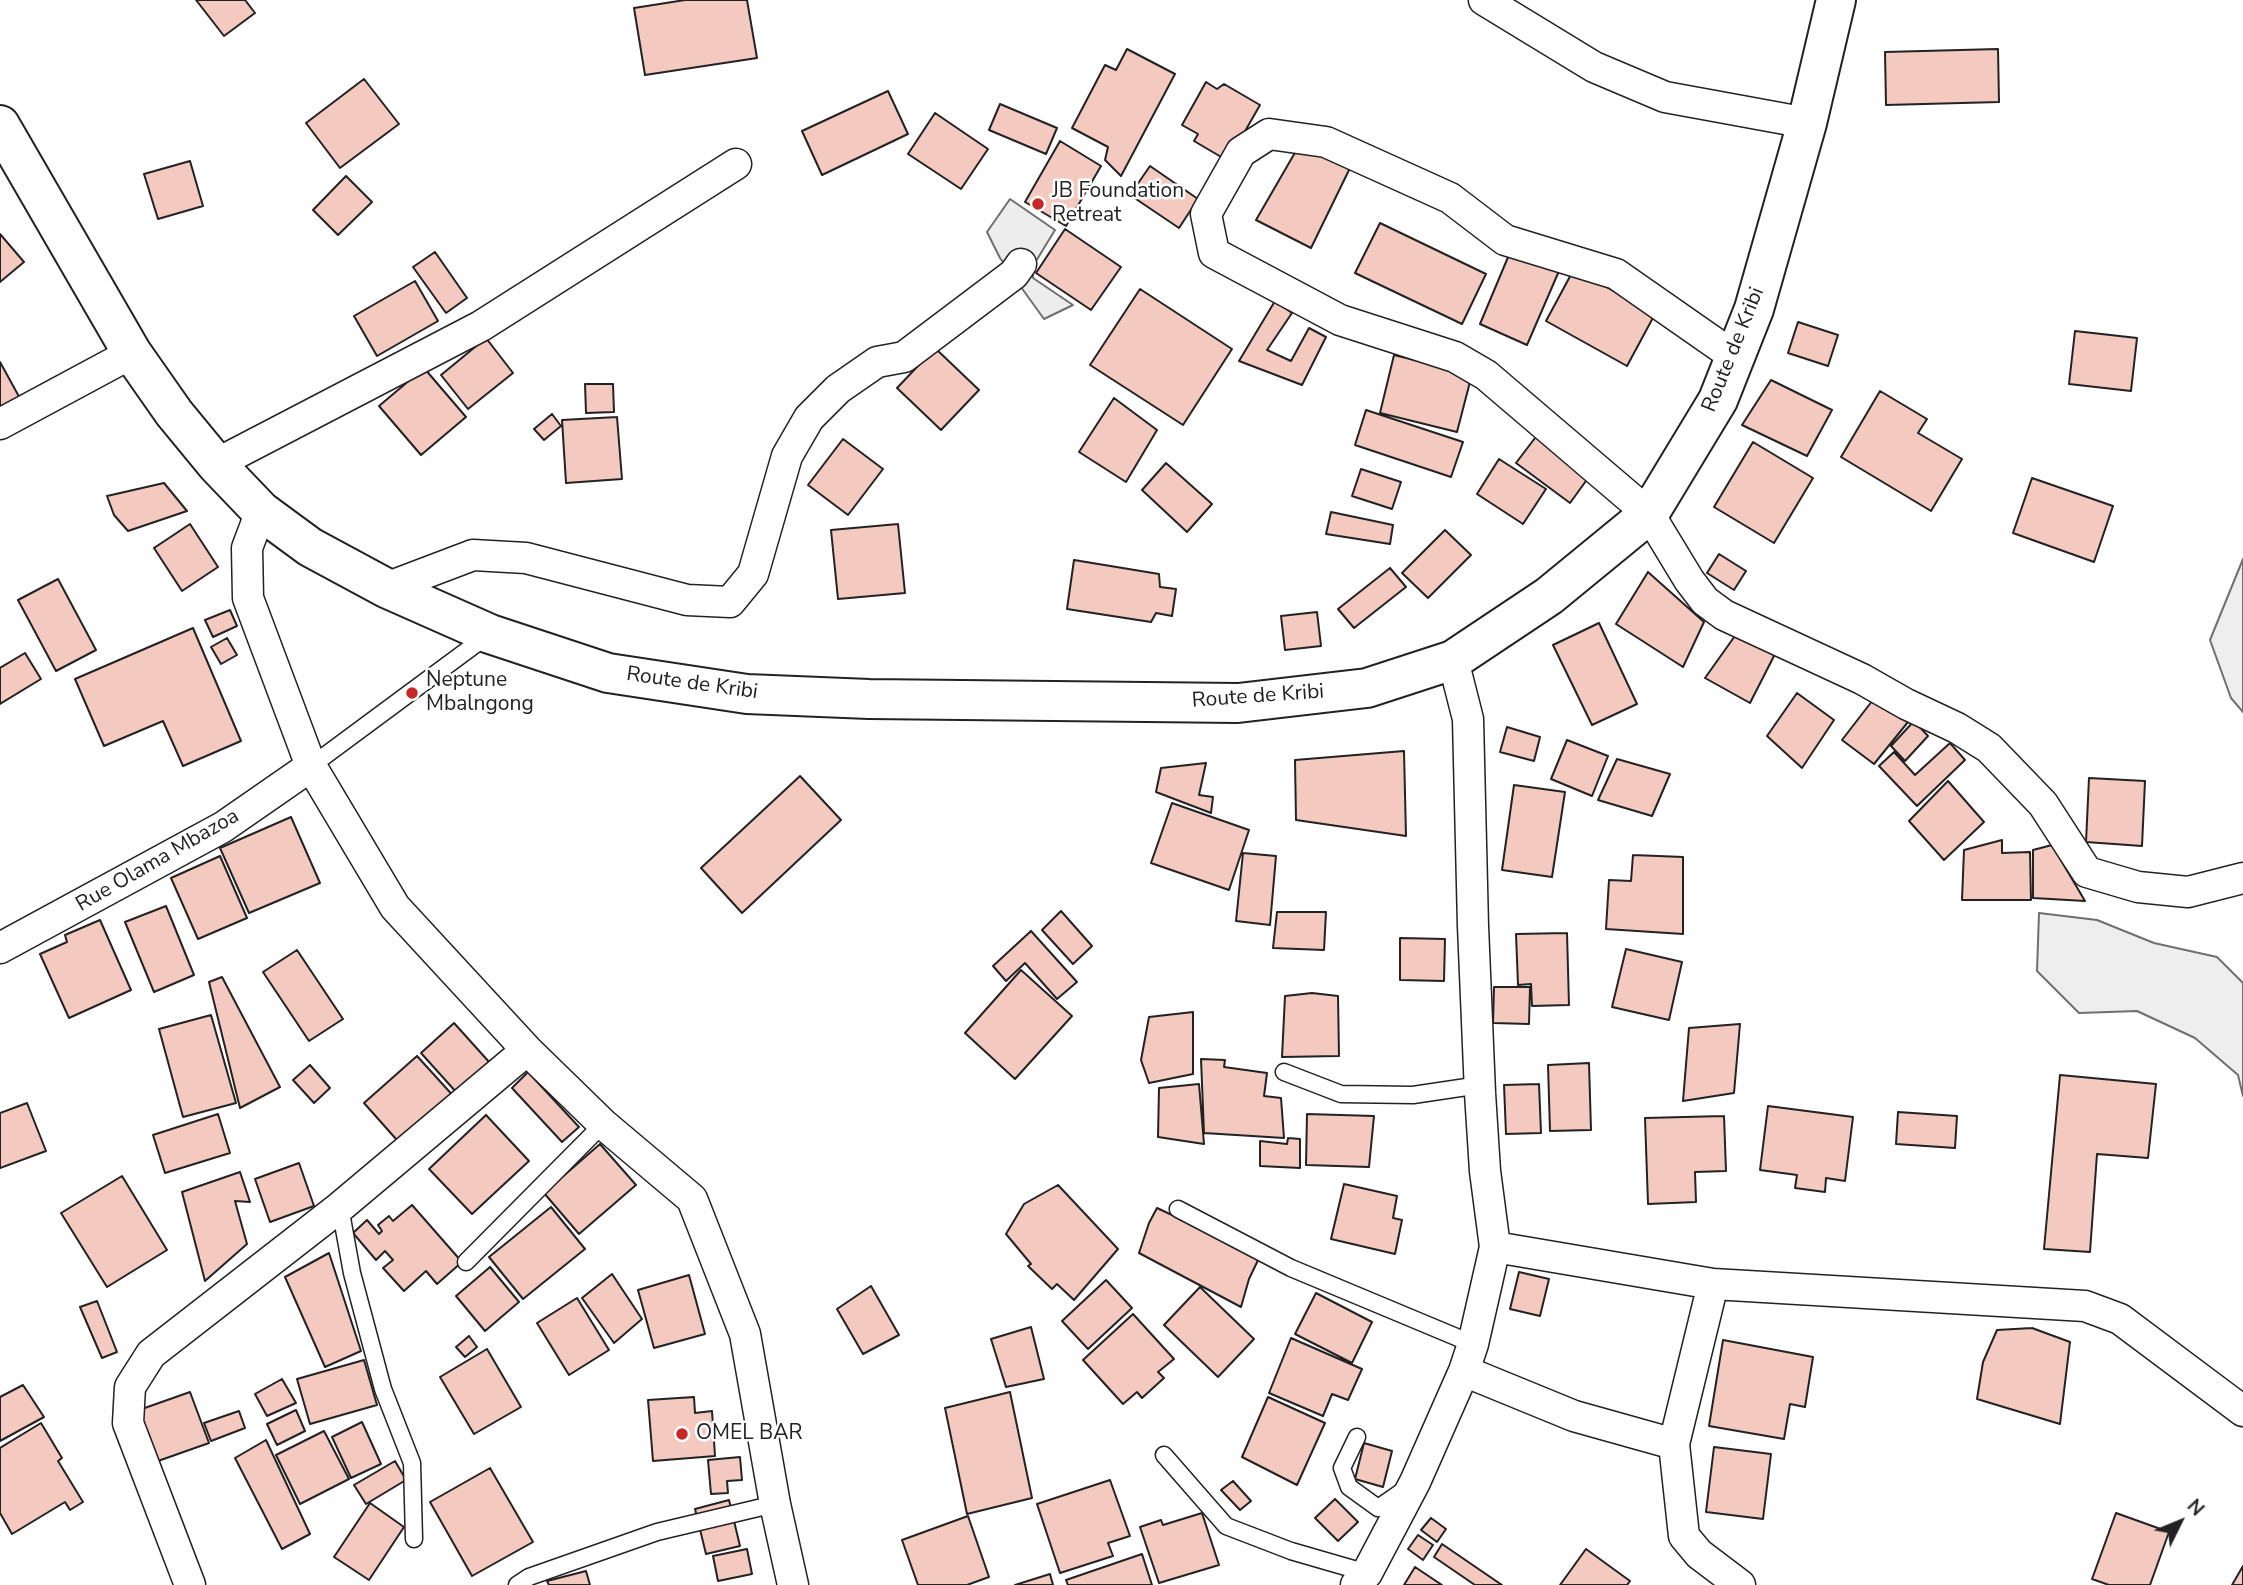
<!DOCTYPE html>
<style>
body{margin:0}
#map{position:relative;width:2243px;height:1585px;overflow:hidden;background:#fff;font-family:"Nunito Sans",sans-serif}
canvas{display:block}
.north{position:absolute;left:2145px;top:1487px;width:70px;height:70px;-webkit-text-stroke:5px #fff;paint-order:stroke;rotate:47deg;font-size:19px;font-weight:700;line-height:28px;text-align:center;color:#222}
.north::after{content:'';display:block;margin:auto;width:24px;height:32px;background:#222;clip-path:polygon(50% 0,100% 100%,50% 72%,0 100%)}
</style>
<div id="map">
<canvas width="2243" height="1585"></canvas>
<div class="north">N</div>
</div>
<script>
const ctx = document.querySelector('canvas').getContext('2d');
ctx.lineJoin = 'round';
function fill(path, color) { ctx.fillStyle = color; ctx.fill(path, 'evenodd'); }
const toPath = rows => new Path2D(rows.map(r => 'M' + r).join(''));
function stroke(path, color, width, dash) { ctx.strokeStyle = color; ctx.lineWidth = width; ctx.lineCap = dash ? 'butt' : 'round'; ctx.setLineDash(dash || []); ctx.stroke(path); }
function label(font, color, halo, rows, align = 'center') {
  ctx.font = font + ' "Nunito Sans",sans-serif'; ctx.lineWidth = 5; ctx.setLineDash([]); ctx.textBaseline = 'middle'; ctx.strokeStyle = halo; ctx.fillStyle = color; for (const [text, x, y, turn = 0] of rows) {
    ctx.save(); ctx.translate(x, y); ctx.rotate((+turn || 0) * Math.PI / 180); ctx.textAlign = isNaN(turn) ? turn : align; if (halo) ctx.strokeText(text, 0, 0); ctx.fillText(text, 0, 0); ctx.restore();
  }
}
const green = toPath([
 [2243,559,2243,712,2231,698,2210,640,2243,559],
 [2039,913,2097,920,2154,943,2217,957,2243,983,2243,1096,2238,1075,2195,1038,2137,1011,2079,1013,2037,971,2039,913]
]);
fill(green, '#eee');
stroke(green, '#6f6f6f', 2);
const parking = toPath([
 [1010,199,1055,230,1033,266,1033,278,1073,305,1044,319,1000,258,987,232,1010,199]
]);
fill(parking, '#ededed');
stroke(parking, '#6f6f6f', 2);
const building = toPath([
 [196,0,245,0,255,13,224,36,196,0],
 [685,0,747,0,757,58,645,75,634,8,685,0],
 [1127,49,1175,74,1121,176,1105,160,1108,147,1072,128,1105,65,1116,70,1127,49],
 [1998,49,1999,102,1886,105,1885,52,1998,49],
 [364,79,399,124,340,168,306,123,364,79],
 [1206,82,1217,89,1224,84,1260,105,1228,161,1194,141,1198,134,1182,125,1206,82],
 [888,91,908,134,822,175,802,131,888,91],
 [1000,104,1057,128,1046,154,989,130,1000,104],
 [935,113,988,149,961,189,908,154,935,113],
 [1060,141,1101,166,1066,226,1025,202,1060,141],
 [1300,144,1350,168,1311,248,1256,220,1300,144],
 [190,161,203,206,158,219,144,174,190,161],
 [1150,166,1198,199,1179,228,1130,195,1150,166],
 [346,176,372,202,338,235,313,210,346,176],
 [1380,223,1486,274,1462,324,1355,273,1380,223],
 [1065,229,1121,267,1091,310,1036,273,1065,229],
 [0,234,24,262,0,282,0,234],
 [1511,250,1559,271,1527,345,1480,324,1511,250],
 [435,252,467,298,446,313,413,267,435,252],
 [1574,269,1655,314,1627,366,1546,321,1574,269],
 [415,281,438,321,377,356,354,316,415,281],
 [1140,289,1232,349,1183,425,1090,365,1140,289],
 [1275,301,1292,313,1267,350,1291,361,1309,328,1326,337,1302,385,1239,361,1275,301],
 [1798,322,1838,335,1828,366,1788,353,1798,322],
 [2075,331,2137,338,2131,391,2069,384,2075,331],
 [486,338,513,373,468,409,441,375,486,338],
 [935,348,979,390,941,430,897,388,935,348],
 [1394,355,1472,374,1457,432,1380,413,1394,355],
 [0,362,22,402,0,414,0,362],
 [424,368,466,417,421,455,379,406,424,368],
 [1771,380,1832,410,1807,456,1742,425,1771,380],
 [585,384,613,384,614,412,586,413,585,384],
 [1880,391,1927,419,1918,433,1962,459,1931,511,1841,457,1880,391],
 [1114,398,1157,430,1126,482,1079,452,1114,398],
 [1366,410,1463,442,1451,477,1355,445,1366,410],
 [552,414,561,426,544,440,534,429,552,414],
 [617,417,622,479,566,483,562,420,617,417],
 [1538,434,1591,474,1570,503,1516,463,1538,434],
 [843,439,883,469,848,515,808,485,843,439],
 [1753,442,1813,478,1774,543,1714,507,1753,442],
 [1499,459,1546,489,1523,524,1477,494,1499,459],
 [1166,463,1212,504,1187,532,1142,490,1166,463],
 [1361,469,1401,482,1392,509,1352,496,1361,469],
 [2032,478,2113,506,2094,562,2013,533,2032,478],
 [164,483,187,511,128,531,114,515,107,496,164,483],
 [1331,512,1393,525,1390,544,1326,534,1331,512],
 [190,524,218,567,182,591,154,548,190,524],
 [898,524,905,593,838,599,831,530,898,524],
 [1445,530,1471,555,1428,598,1402,573,1445,530],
 [1719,554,1746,571,1734,590,1707,573,1719,554],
 [1074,560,1159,574,1160,587,1176,589,1172,616,1156,613,1151,622,1067,609,1074,560],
 [1390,568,1406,587,1354,628,1338,609,1390,568],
 [1648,572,1704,622,1683,667,1616,624,1648,572],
 [58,579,96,650,56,671,18,600,58,579],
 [230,610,237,626,213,637,205,620,230,610],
 [1317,612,1321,646,1285,650,1281,616,1317,612],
 [1599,623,1637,704,1592,725,1553,645,1599,623],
 [193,628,241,741,183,766,163,721,104,746,75,679,193,628],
 [1737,633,1775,654,1750,703,1705,678,1737,633],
 [227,638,237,655,221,664,211,647,227,638],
 [25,653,41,679,0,704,0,668,25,653],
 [1797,693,1834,720,1802,768,1767,736,1797,693],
 [1876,696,1908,722,1874,764,1842,740,1876,696],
 [1914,721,1928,736,1905,761,1891,746,1914,721],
 [1507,727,1540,737,1534,761,1500,752,1507,727],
 [1567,740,1608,756,1592,796,1551,779,1567,740],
 [1950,743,1965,760,1917,806,1879,766,1894,752,1915,775,1950,743],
 [1404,751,1406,836,1296,820,1295,760,1404,751],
 [1617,759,1670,774,1652,816,1598,800,1617,759],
 [1206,763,1199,795,1213,797,1211,813,1156,792,1161,768,1206,763],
 [800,776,841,820,742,913,701,868,800,776],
 [2089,778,2145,781,2142,846,2086,842,2089,778],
 [1948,781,1984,822,1944,860,1909,821,1948,781],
 [1514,785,1565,792,1552,877,1502,870,1514,785],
 [1172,803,1249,830,1229,890,1151,863,1172,803],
 [291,817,320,883,249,913,220,848,291,817],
 [2002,840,2002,853,2030,852,2031,900,1962,900,1964,850,2002,840],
 [2052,845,2085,901,2033,898,2033,850,2052,845],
 [1243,853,1276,856,1270,925,1236,921,1243,853],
 [1633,855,1683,857,1683,934,1606,929,1609,880,1631,881,1633,855],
 [220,856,247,918,198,939,171,878,220,856],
 [166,906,194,975,154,992,125,922,166,906],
 [1061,911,1092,946,1073,964,1042,930,1061,911],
 [1277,912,1326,912,1324,950,1273,948,1277,912],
 [100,920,131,990,69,1018,40,954,67,942,65,935,100,920],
 [1031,931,1077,982,1057,999,1025,963,1006,981,993,966,1031,931],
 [1567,933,1569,1005,1532,1006,1531,984,1518,985,1516,934,1567,933],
 [1400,938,1445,939,1444,981,1400,980,1400,938],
 [1626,949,1682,962,1669,1020,1612,1007,1626,949],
 [297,950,343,1019,309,1041,263,972,297,950],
 [1021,970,1072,1016,1015,1079,965,1033,1021,970],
 [222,977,280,1087,240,1108,209,982,222,977],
 [1494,987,1530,987,1529,1024,1493,1023,1494,987],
 [1312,993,1338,996,1339,1056,1282,1057,1285,996,1312,993],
 [1193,1012,1193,1074,1149,1083,1141,1060,1149,1017,1193,1012],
 [211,1015,236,1103,183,1117,159,1029,211,1015],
 [454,1023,490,1063,457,1093,421,1053,454,1023],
 [1740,1024,1734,1093,1683,1101,1689,1028,1740,1024],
 [417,1056,457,1100,404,1148,364,1103,417,1056],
 [1201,1059,1225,1060,1224,1067,1267,1073,1264,1096,1281,1098,1284,1138,1204,1133,1201,1059],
 [1589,1063,1591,1130,1550,1131,1548,1065,1589,1063],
 [310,1065,330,1088,314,1103,293,1080,310,1065],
 [528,1072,579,1127,562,1142,512,1088,528,1072],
 [2060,1075,2156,1084,2148,1158,2097,1154,2090,1252,2044,1249,2060,1075],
 [1199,1084,1204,1144,1158,1137,1159,1088,1199,1084],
 [1539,1084,1541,1133,1506,1134,1504,1085,1539,1084],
 [27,1103,46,1151,0,1168,0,1113,27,1103],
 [1768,1106,1853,1117,1845,1181,1826,1178,1825,1192,1795,1188,1797,1175,1760,1170,1768,1106],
 [1898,1112,1957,1116,1955,1148,1896,1144,1898,1112],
 [218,1114,230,1153,165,1173,153,1135,218,1114],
 [1307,1114,1374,1116,1369,1167,1306,1165,1307,1114],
 [486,1115,529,1161,472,1214,429,1169,486,1115],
 [1724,1116,1726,1171,1695,1172,1696,1202,1648,1204,1645,1118,1724,1116],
 [1288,1138,1300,1139,1300,1168,1260,1166,1260,1141,1287,1144,1288,1138],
 [600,1144,636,1185,579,1234,544,1193,600,1144],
 [299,1163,314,1206,270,1222,255,1179,299,1163],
 [240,1172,250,1202,235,1201,247,1244,205,1281,182,1192,240,1172],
 [122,1176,167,1250,107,1287,61,1213,122,1176],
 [1344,1184,1397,1196,1393,1218,1402,1220,1395,1254,1331,1239,1344,1184],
 [1058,1185,1118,1249,1074,1300,1057,1284,1052,1289,1028,1266,1031,1264,1006,1234,1024,1204,1058,1185],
 [412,1205,462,1262,437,1284,426,1271,404,1291,383,1268,393,1260,385,1251,376,1260,353,1233,367,1220,379,1234,382,1231,378,1225,389,1216,393,1221,412,1205],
 [551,1207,585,1249,523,1299,489,1257,551,1207],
 [1157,1208,1260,1256,1249,1279,1241,1307,1139,1253,1149,1223,1157,1208],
 [329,1253,361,1351,325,1367,285,1277,329,1253],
 [490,1267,519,1302,485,1331,456,1296,490,1267],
 [1519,1272,1549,1279,1540,1316,1510,1309,1519,1272],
 [612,1274,642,1319,614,1343,582,1298,612,1274],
 [689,1275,705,1334,654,1348,638,1290,689,1275],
 [1106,1280,1132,1308,1088,1349,1062,1321,1106,1280],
 [871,1286,899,1335,863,1354,837,1309,871,1286],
 [1200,1287,1254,1339,1218,1377,1164,1325,1200,1287],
 [1316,1293,1372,1322,1352,1363,1295,1334,1316,1293],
 [577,1298,609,1350,569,1375,537,1323,577,1298],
 [97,1301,117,1352,102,1358,80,1307,97,1301],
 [1133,1314,1174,1359,1158,1372,1164,1378,1142,1398,1137,1392,1123,1404,1083,1360,1133,1314],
 [1031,1327,1044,1379,1006,1387,991,1339,1031,1327],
 [2032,1328,2070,1342,2060,1424,1977,1399,1983,1362,1997,1330,2032,1328],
 [469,1336,477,1347,465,1357,456,1347,469,1336],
 [1291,1338,1362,1369,1348,1400,1332,1394,1323,1416,1269,1393,1291,1338],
 [1723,1340,1813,1357,1805,1407,1790,1404,1784,1439,1709,1426,1723,1340],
 [487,1349,521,1407,474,1434,440,1377,487,1349],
 [364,1360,377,1405,310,1424,297,1379,364,1360],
 [282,1379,296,1403,267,1416,255,1394,282,1379],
 [23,1385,44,1417,0,1441,0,1397,23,1385],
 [190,1392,209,1443,158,1461,139,1410,190,1392],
 [1010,1392,1032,1498,967,1514,945,1408,1010,1392],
 [694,1397,695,1413,712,1411,715,1456,653,1461,648,1400,694,1397],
 [1268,1397,1325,1423,1297,1485,1242,1457,1268,1397],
 [296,1410,305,1431,277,1445,267,1424,296,1410],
 [239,1411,245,1428,211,1441,204,1423,239,1411],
 [362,1422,381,1464,351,1478,332,1437,362,1422],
 [41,1423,62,1458,58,1461,83,1502,70,1510,65,1502,12,1534,0,1513,0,1448,41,1423],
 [324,1431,349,1479,300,1504,276,1455,324,1431],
 [266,1440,310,1534,282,1549,235,1458,266,1440],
 [1364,1443,1392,1451,1383,1487,1355,1479,1364,1443],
 [1714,1447,1771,1454,1763,1519,1706,1512,1714,1447],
 [740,1457,742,1480,727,1481,728,1493,711,1494,708,1460,740,1457],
 [395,1461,406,1480,366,1504,354,1485,395,1461],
 [490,1468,533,1542,472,1576,430,1502,490,1468],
 [1110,1480,1130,1536,1108,1543,1113,1556,1060,1573,1037,1504,1110,1480],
 [1233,1481,1251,1501,1240,1510,1221,1490,1233,1481],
 [1335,1499,1358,1522,1338,1541,1315,1518,1335,1499],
 [729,1500,740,1546,706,1554,695,1509,729,1500],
 [370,1503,404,1527,369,1580,334,1557,370,1503],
 [1202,1513,1219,1565,1159,1583,1140,1527,1161,1520,1163,1525,1202,1513],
 [2116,1513,2169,1532,2150,1585,2109,1585,2092,1579,2116,1513],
 [968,1516,989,1577,967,1585,918,1585,902,1540,968,1516],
 [1431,1518,1446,1529,1437,1542,1421,1530,1431,1518],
 [1418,1535,1433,1545,1423,1560,1408,1549,1418,1535],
 [1442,1544,1502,1585,1475,1585,1434,1557,1442,1544],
 [747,1549,752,1574,718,1581,713,1556,747,1549],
 [1586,1549,1630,1581,1627,1585,1560,1585,1586,1549],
 [1142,1554,1152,1585,1068,1585,1066,1580,1142,1554],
 [2243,1566,2243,1585,2232,1585,2243,1566],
 [1415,1567,1442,1585,1404,1585,1415,1567],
 [586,1571,590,1585,549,1585,547,1581,586,1571],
 [1050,1574,1053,1585,1015,1585,1050,1574]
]);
fill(building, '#f3c9c0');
stroke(building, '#222', 2);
const service = toPath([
 [311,766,488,635],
 [1284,1072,1341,1094,1413,1095,1480,1085],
 [340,1207,352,1273,383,1389,412,1463,414,1539],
 [1178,1209,1291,1268,1473,1344],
 [466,1262,603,1124],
 [1357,1437,1342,1468,1349,1487,1378,1508,1404,1490],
 [1164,1455,1226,1526,1291,1551,1367,1573],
 [517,1585,529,1577,657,1532,775,1504]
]);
const minor = toPath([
 [1484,0,1594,67,1665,97,1807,123],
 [1735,357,1616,274,1505,240,1450,198,1326,142,1269,134,1241,152,1206,214,1214,253,1340,320,1455,357,1486,375,1649,514,1689,580,1705,601,1724,615,1862,679,1906,704,1957,728,1989,748,2043,804,2087,872,2138,887,2188,892,2243,878],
 [0,424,132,353],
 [216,464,481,326,736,164],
 [261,511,247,548,248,598,311,766,395,907,527,1050,603,1124,692,1199,745,1334,775,1504,793,1585],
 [386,588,473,555,526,558,687,600,730,602,753,574,787,456,809,418,838,389,877,362,904,357,1014,274,1021,264],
 [0,948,223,827,311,766],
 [1495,1247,1713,1284,2085,1306,2120,1319,2243,1411],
 [1713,1284,1674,1444,1684,1536,1699,1554,1740,1585],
 [1464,1371,1574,1416,1674,1444],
 [190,1585,128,1423,130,1387,151,1354,340,1207,527,1050],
 [1356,1585,1367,1573,1415,1482,1464,1371,1473,1344,1495,1247,1485,1171,1480,1093,1473,926,1468,719,1453,660]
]);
const primary = toPath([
 [0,125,132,353,174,413,216,464,261,511,310,547,386,588,490,634,608,673,747,694,869,699,1238,703,1367,688,1453,660,1549,596,1649,514,1718,400,1754,309,1807,123,1836,0]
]);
stroke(service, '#222', 19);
stroke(minor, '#222', 33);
stroke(primary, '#222', 42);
stroke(service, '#fff', 16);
stroke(minor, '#fff', 30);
stroke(primary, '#fff', 38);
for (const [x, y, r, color] of [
 [1038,204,7,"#c62828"],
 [412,693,7,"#c62828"],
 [682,1434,7,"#c62828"]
]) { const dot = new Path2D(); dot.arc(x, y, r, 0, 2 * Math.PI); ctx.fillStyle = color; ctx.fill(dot); stroke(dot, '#fff', 2.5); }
label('21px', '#222', '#fff', [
 ["JB Foundation",1052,192],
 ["Retreat",1052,216],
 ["Neptune",426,681],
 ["Mbalngong",426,705],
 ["OMEL BAR",696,1434]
], 'left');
label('21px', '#222', '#fff', [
 ["Route de Kribi",1734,350,-68],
 ["Route de Kribi",692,684,8],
 ["Route de Kribi",1258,697,-4],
 ["Rue Olama Mbazoa",158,861,-30]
]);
</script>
